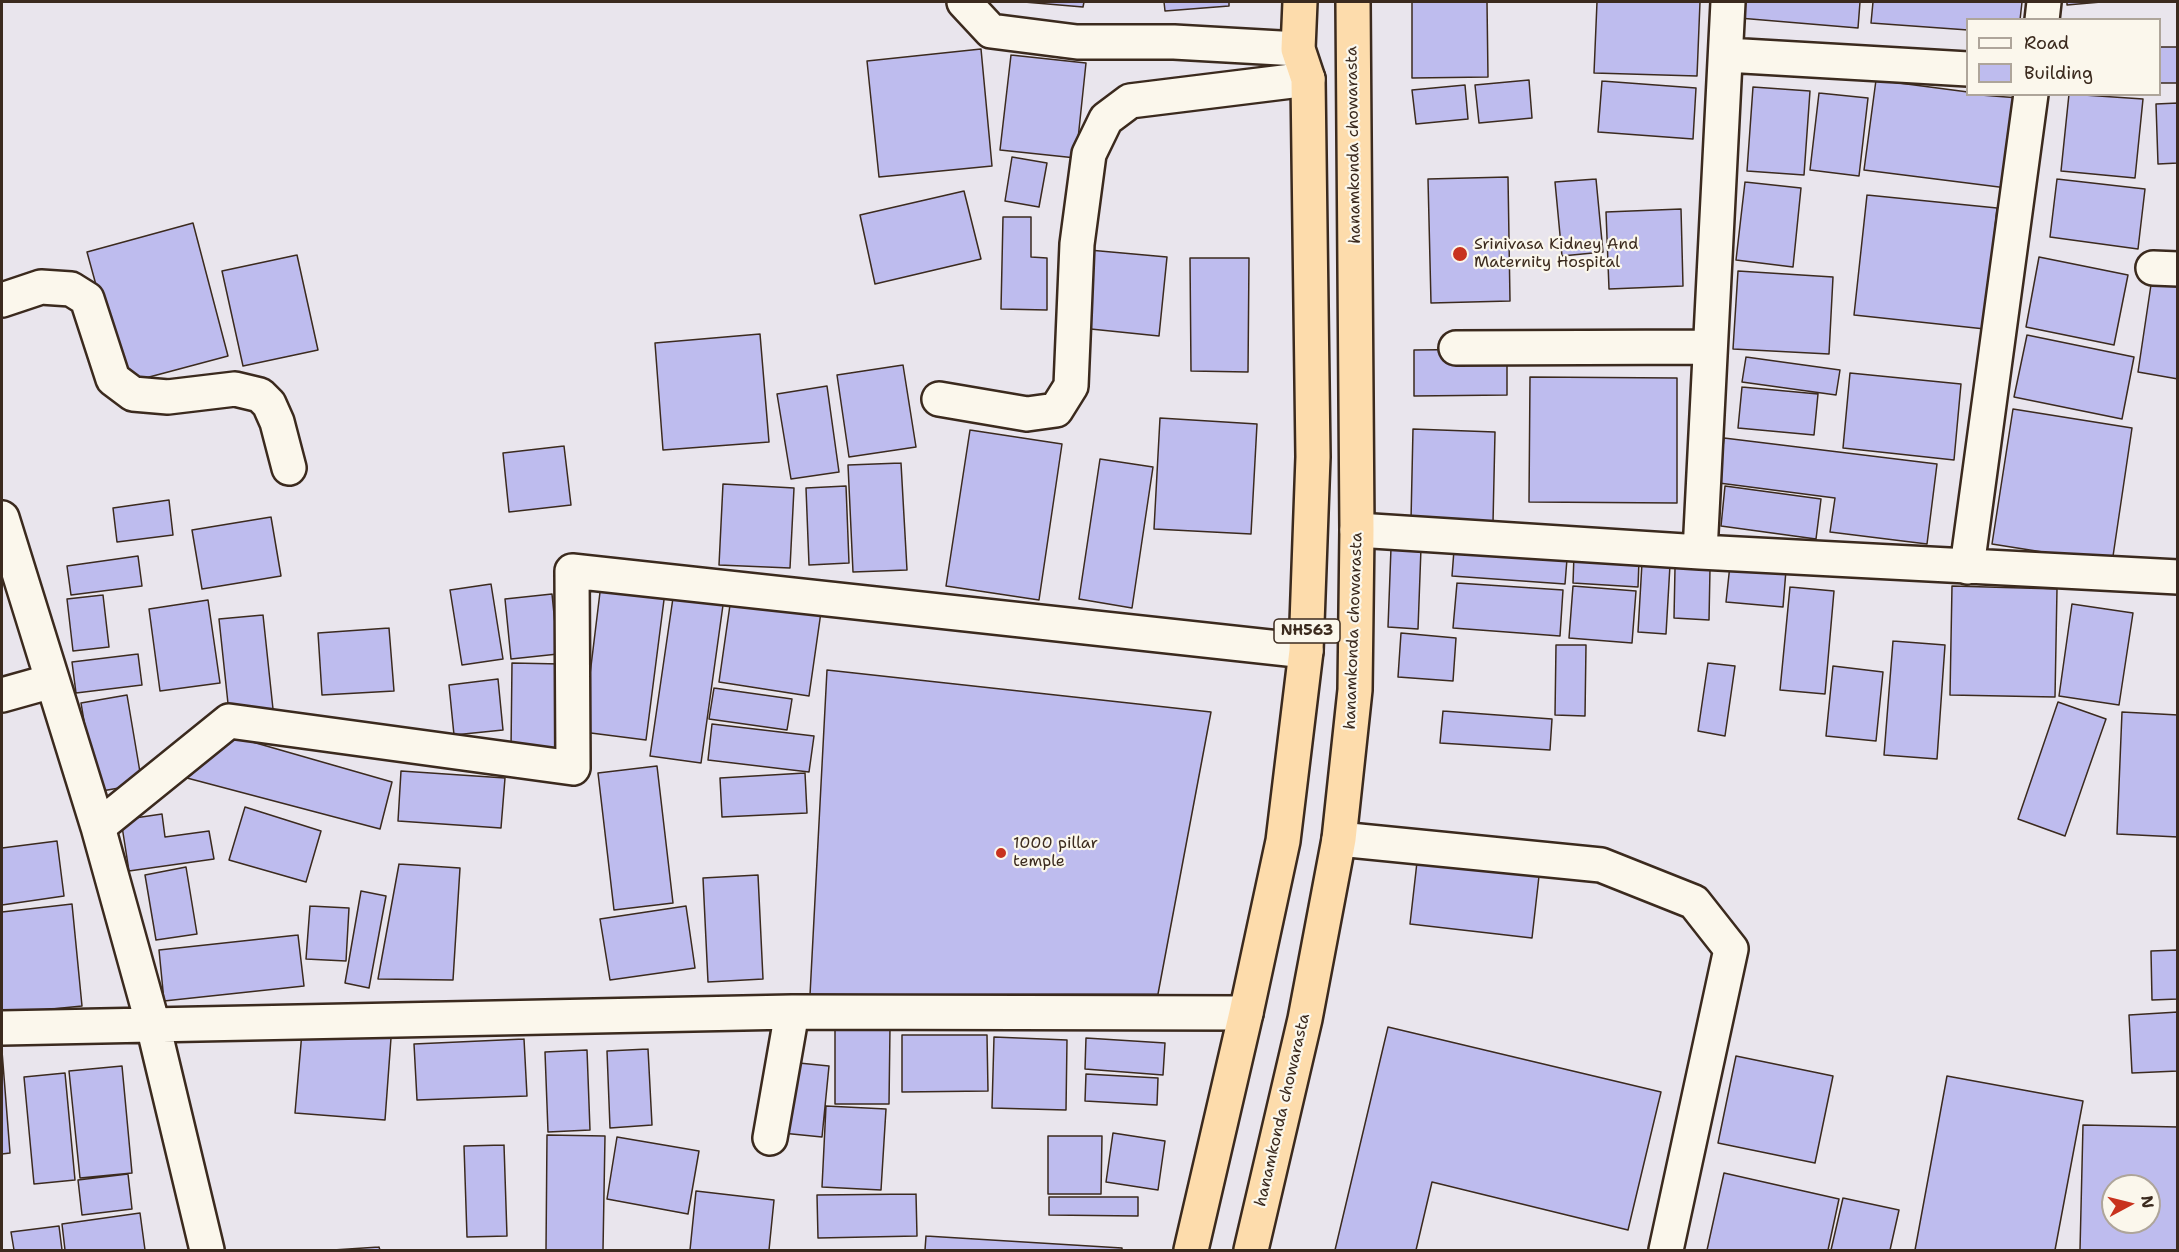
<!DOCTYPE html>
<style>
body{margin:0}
#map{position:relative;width:2179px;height:1252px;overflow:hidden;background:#e9e5ed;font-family:"Shantell Sans",sans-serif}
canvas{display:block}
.frame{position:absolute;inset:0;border:3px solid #3b2a1e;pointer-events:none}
.legend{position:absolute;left:1966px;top:18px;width:195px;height:78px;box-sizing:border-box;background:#fbf7ec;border:2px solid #aea59a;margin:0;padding:8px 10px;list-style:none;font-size:18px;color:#3b2a1e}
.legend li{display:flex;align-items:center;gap:12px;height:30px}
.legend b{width:30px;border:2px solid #aea59a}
.north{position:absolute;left:2101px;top:1174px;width:60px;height:60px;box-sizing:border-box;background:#fbf7ec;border:2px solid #aea59a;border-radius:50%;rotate:83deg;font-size:16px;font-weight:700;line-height:24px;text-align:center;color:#3b2a1e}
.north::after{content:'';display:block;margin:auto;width:21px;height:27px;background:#c8321e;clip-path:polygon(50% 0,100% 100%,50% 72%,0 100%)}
</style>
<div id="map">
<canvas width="2179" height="1252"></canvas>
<div class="frame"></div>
<ul class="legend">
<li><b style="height:8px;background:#fbf7ec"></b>Road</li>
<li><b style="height:16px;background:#bebcee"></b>Building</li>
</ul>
<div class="north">N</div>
</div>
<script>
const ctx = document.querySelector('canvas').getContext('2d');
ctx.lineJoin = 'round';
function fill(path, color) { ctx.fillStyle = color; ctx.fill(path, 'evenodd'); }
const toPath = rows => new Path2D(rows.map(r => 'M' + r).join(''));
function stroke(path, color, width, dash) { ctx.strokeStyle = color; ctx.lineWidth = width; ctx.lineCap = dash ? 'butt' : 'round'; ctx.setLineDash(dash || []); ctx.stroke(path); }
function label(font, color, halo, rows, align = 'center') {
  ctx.font = font + ' "Shantell Sans",sans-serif'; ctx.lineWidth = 4.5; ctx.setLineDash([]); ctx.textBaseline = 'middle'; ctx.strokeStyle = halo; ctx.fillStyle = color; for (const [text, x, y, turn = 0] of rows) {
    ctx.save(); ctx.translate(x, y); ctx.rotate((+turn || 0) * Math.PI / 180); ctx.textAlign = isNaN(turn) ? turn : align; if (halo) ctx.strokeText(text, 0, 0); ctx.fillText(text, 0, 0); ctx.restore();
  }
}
const building = toPath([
 [1024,2,1084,2,1083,7,1024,2],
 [1164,2,1229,2,1229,6,1165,11,1164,2],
 [1412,2,1487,2,1488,77,1412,78,1412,2],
 [1597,2,1700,2,1697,76,1594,73,1597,2],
 [1741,2,1860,2,1858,28,1739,18,1741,2],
 [1873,2,2022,2,2020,20,1968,20,1968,30,1871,23,1873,2],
 [2067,2,2101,2,2067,5,2067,2],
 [2160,47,2178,47,2178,83,2160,83,2160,47],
 [981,49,992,166,879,177,867,61,981,49],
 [1011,55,1086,63,1076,158,1000,150,1011,55],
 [1529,80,1532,118,1479,123,1475,85,1529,80],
 [1876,80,1968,92,1968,94,2019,98,2007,188,1864,170,1876,80],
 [1602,81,1696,88,1693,139,1598,132,1602,81],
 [1465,85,1468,119,1416,124,1412,90,1465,85],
 [1753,87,1810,91,1804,175,1747,171,1753,87],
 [1819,93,1868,98,1859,176,1810,170,1819,93],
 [2069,94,2143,99,2135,178,2061,171,2069,94],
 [2178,103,2178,163,2158,164,2156,104,2178,103],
 [1012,157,1047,163,1039,207,1005,201,1012,157],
 [1508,177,1510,301,1431,303,1428,179,1508,177],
 [1596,179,1603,252,1562,256,1555,182,1596,179],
 [2057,179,2145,189,2138,249,2050,237,2057,179],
 [1745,182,1801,188,1793,267,1736,260,1745,182],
 [964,191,981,259,875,284,860,215,964,191],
 [1867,195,1997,208,1985,329,1854,315,1867,195],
 [1681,209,1683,286,1609,289,1606,212,1681,209],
 [1003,217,1031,217,1031,257,1047,258,1047,310,1001,309,1003,217],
 [193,223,228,356,123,384,87,252,193,223],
 [1089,250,1167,257,1159,336,1081,328,1089,250],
 [297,255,318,350,243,366,222,271,297,255],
 [2039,257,2128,275,2114,345,2026,327,2039,257],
 [1190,258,1249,258,1248,372,1191,371,1190,258],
 [1738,271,1833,277,1829,354,1733,349,1738,271],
 [2152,278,2178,283,2178,379,2138,372,2152,278],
 [760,334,769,442,663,450,655,343,760,334],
 [2027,335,2134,357,2122,419,2014,397,2027,335],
 [1507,349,1507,395,1414,396,1414,350,1507,349],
 [1746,357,1840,370,1836,395,1742,382,1746,357],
 [903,365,916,447,849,457,837,375,903,365],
 [1850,373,1961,384,1954,460,1843,448,1850,373],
 [1530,377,1677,378,1677,503,1529,502,1530,377],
 [827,386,839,472,791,479,777,394,827,386],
 [1742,387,1818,394,1814,435,1738,428,1742,387],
 [2013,409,2132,428,2112,563,1992,544,2013,409],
 [1160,418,1257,424,1251,534,1154,529,1160,418],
 [1413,429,1495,432,1493,523,1411,520,1413,429],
 [970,430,1062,444,1039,600,946,586,970,430],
 [1724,438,1937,464,1927,544,1830,532,1835,498,1719,483,1724,438],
 [564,446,571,505,509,512,503,453,564,446],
 [1100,459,1153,467,1132,608,1079,599,1100,459],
 [901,463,907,570,853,572,848,465,901,463],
 [723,484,794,488,790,568,719,565,723,484],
 [846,486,849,563,809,565,806,488,846,486],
 [1725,486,1821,499,1816,539,1721,526,1725,486],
 [169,500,173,535,117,542,113,508,169,500],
 [271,517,281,576,202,589,192,530,271,517],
 [1391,548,1421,548,1418,629,1388,627,1391,548],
 [1454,550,1567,559,1565,584,1452,576,1454,550],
 [1574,555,1639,560,1638,587,1573,583,1574,555],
 [138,556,142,586,71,595,67,566,138,556],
 [1642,563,1670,565,1666,634,1638,632,1642,563],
 [1730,565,1786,570,1783,607,1726,602,1730,565],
 [1675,568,1710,569,1709,620,1674,618,1675,568],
 [1457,583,1563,590,1560,636,1453,628,1457,583],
 [491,584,503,659,462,665,450,590,491,584],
 [601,584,665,592,646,740,583,732,601,584],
 [1573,586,1636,591,1632,643,1569,638,1573,586],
 [1952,586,2057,589,2055,697,1950,695,1952,586],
 [1790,587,1834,591,1825,694,1780,690,1790,587],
 [674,591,724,598,701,763,650,756,674,591],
 [552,594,558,654,511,659,505,599,552,594],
 [103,595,109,647,73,651,67,599,103,595],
 [731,598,821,612,809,696,719,682,731,598],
 [208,600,220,683,160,691,149,609,208,600],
 [2072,604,2133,613,2119,705,2059,696,2072,604],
 [263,615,273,709,229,713,219,619,263,615],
 [389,628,394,691,322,695,318,633,389,628],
 [1401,633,1456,638,1453,681,1398,677,1401,633],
 [1893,641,1945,645,1937,759,1884,755,1893,641],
 [1556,645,1586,645,1585,716,1555,715,1556,645],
 [138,654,142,685,76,693,72,662,138,654],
 [512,663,561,664,561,749,511,749,512,663],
 [1708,663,1735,666,1725,736,1698,731,1708,663],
 [1833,666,1883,672,1876,741,1826,736,1833,666],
 [827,670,1211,712,1158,994,810,995,827,670],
 [498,679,503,730,454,735,449,685,498,679],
 [714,688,792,699,787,730,709,719,714,688],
 [127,695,142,784,96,792,81,703,127,695],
 [2058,702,2106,719,2065,836,2018,819,2058,702],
 [1443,711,1552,719,1550,750,1440,743,1443,711],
 [2122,712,2178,715,2178,837,2117,834,2122,712],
 [712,724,814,736,809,772,708,760,712,724],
 [235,737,392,782,380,829,187,778,235,737],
 [657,766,673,903,614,910,598,773,657,766],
 [401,771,505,778,501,828,398,821,401,771],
 [805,773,807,813,722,817,720,778,805,773],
 [245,807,321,831,306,882,229,860,245,807],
 [162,814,165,837,209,831,214,859,129,871,121,820,162,814],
 [57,841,64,896,2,905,2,848,57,841],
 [1417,862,1539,876,1532,938,1410,924,1417,862],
 [399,864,460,868,453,980,378,979,399,864],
 [186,867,197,934,156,940,145,875,186,867],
 [758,875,763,979,708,982,703,878,758,875],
 [361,891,386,896,369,988,345,983,361,891],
 [72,904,82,1006,2,1014,2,912,72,904],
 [310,906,349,908,346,961,306,959,310,906],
 [686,906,695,968,610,980,600,919,686,906],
 [298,935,304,986,164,1001,159,950,298,935],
 [2178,950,2178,999,2152,1000,2151,951,2178,950],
 [2178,1012,2178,1071,2132,1073,2129,1015,2178,1012],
 [835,1027,890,1028,889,1104,835,1104,835,1027],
 [1388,1027,1661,1092,1628,1230,1432,1182,1416,1250,1335,1250,1388,1027],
 [302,1032,391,1038,385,1120,295,1113,302,1032],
 [902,1035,987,1035,988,1091,902,1092,902,1035],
 [994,1037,1067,1040,1066,1110,992,1108,994,1037],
 [1086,1038,1165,1043,1163,1075,1085,1069,1086,1038],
 [524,1039,527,1096,417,1100,414,1044,524,1039],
 [648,1049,652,1125,610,1128,607,1051,648,1049],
 [587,1050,590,1130,548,1132,545,1052,587,1050],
 [2,1051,10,1153,2,1154,2,1051],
 [1736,1056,1833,1076,1815,1163,1718,1143,1736,1056],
 [789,1062,829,1066,822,1137,782,1133,789,1062],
 [122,1066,132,1173,80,1178,69,1071,122,1066],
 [65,1073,75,1180,34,1184,24,1077,65,1073],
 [1086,1074,1158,1078,1157,1105,1085,1101,1086,1074],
 [1947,1076,2083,1101,2055,1250,1915,1250,1947,1076],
 [826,1106,886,1109,881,1190,822,1187,826,1106],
 [2083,1125,2178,1127,2178,1250,2080,1250,2083,1125],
 [2113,1186,2149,1186,2149,1222,2113,1222,2113,1186],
 [1113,1133,1165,1141,1158,1190,1106,1182,1113,1133],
 [547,1135,605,1136,603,1250,546,1250,547,1135],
 [1048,1136,1102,1136,1101,1194,1048,1194,1048,1136],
 [617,1137,699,1151,688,1214,607,1199,617,1137],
 [504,1145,507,1236,467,1237,464,1146,504,1145],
 [1724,1173,1839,1199,1828,1250,1707,1250,1724,1173],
 [128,1174,132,1209,82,1215,78,1180,128,1174],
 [696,1191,774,1200,769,1250,690,1250,696,1191],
 [916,1194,917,1236,818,1238,817,1195,916,1194],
 [1049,1197,1138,1197,1138,1216,1049,1215,1049,1197],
 [1843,1198,1899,1210,1890,1250,1831,1250,1843,1198],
 [140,1213,145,1250,65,1250,62,1224,140,1213],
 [59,1226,62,1250,14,1250,11,1232,59,1226],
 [926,1236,1122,1248,1122,1250,925,1250,926,1236],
 [379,1247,380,1250,333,1250,379,1247]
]);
fill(building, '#bebcee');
stroke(building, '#3b2a1e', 1.5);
const street = toPath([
 [964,2,991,31,1077,42,1174,42,1298,49],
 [2042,20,2044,2],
 [1726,55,1968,69],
 [2153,268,2178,269],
 [2,300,41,287,71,289,87,299,113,379,133,394,168,397,235,389,260,395,269,404,277,422,289,468],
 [1456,348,1710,347],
 [939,399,1027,414,1056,410,1071,386,1077,244,1089,154,1106,119,1130,101,1308,79],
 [2,518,98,827,153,1025,207,1250],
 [1357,530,1700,552,2178,577],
 [1700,552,1728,2],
 [1967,567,2031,94],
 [2,695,52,681],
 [98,827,229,721,573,768,572,571,1306,651],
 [1339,839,1601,865,1694,902,1731,949,1666,1250],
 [2,1028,792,1012,1246,1013],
 [770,1138,792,1012]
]);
const highway = toPath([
 [1191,1250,1246,1013,1283,841,1306,651,1313,457,1308,79,1298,49,1300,2],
 [1251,1250,1305,1019,1339,839,1355,690,1357,530,1353,2]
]);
stroke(street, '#3b2a1e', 38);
stroke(highway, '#3b2a1e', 38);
stroke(street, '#fbf7ec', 33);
stroke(highway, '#fddcac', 33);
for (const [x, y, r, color] of [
 [1460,254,8,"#c8321e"],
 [1001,853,6,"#c8321e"]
]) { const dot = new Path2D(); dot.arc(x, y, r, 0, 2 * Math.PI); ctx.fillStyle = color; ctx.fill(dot); stroke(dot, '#fbf7ec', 2); }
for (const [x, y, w] of [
 [1307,631,66]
]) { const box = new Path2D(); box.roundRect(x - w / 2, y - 12, w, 24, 4.5); ctx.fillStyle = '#fbf7ec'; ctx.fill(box); stroke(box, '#3b2a1e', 1.5); }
label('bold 15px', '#3b2a1e', null, [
 ["NH563",1307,631]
]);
label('16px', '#3b2a1e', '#fbf7ec', [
 ["hanamkonda chowarasta",1354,145,-91],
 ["hanamkonda chowarasta",1354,631,-88],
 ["hanamkonda chowarasta",1283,1110,-77]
]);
label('16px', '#3b2a1e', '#fbf7ec', [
 ["Srinivasa Kidney And",1474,245],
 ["Maternity Hospital",1474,263],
 ["1000 pillar",1013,844],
 ["temple",1013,862]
], 'left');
</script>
